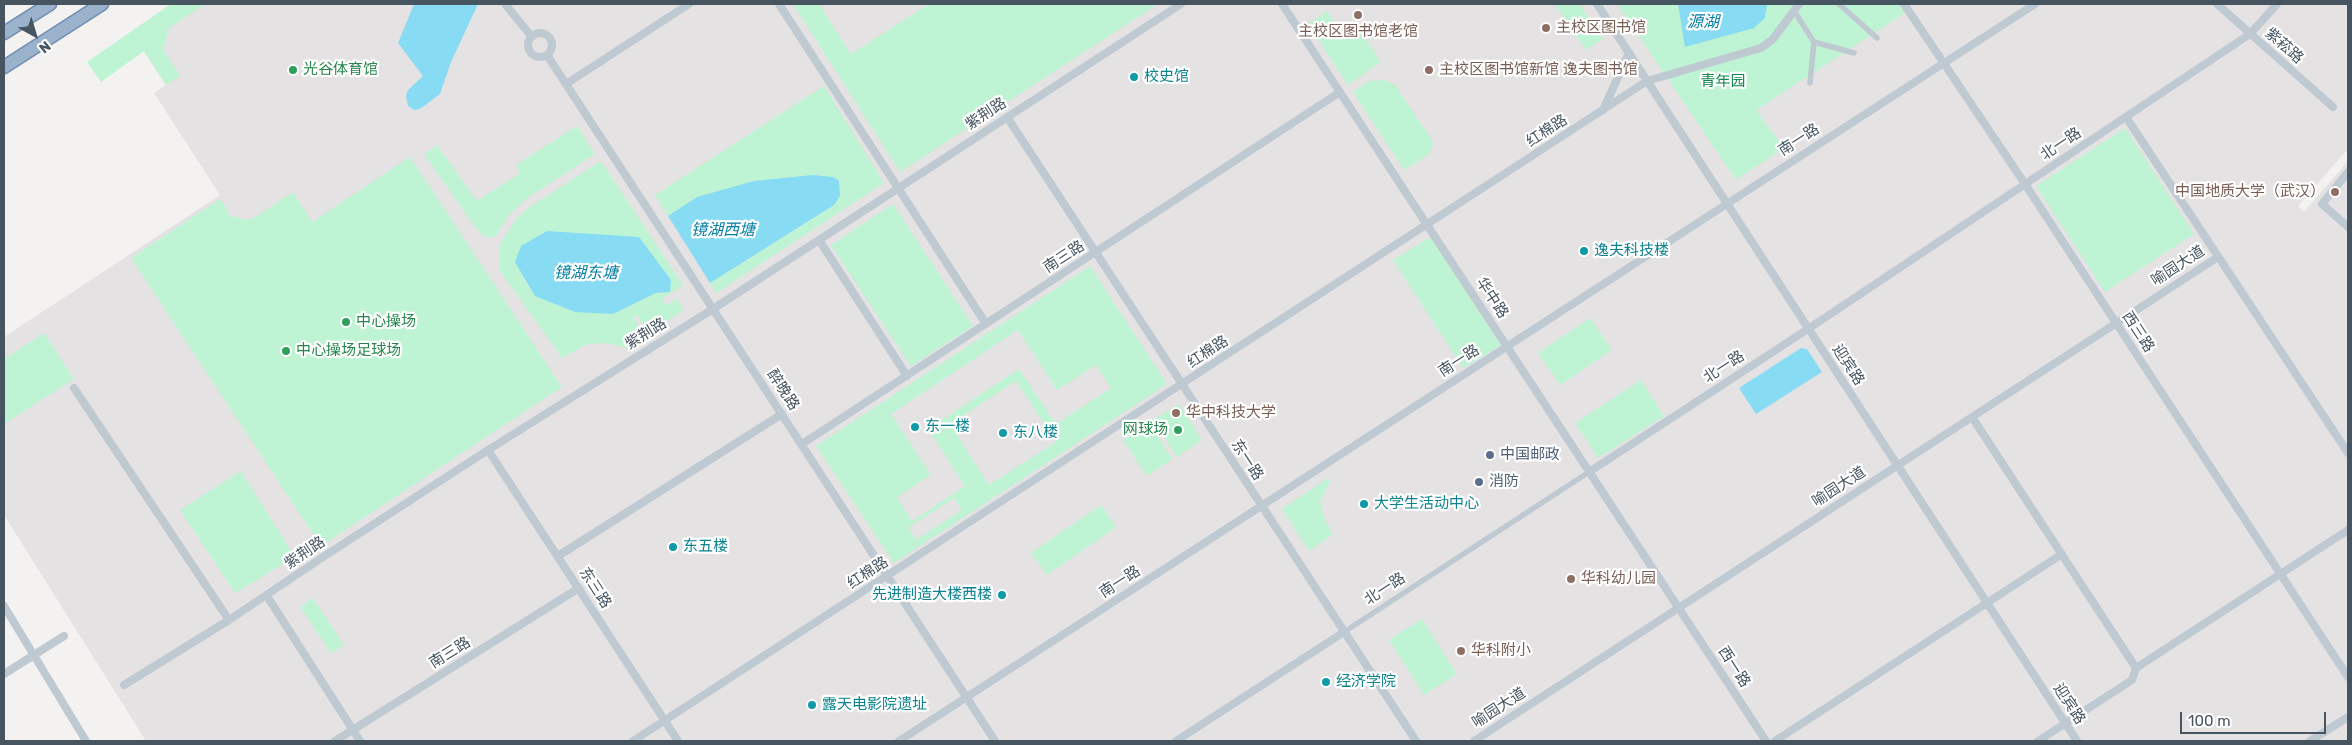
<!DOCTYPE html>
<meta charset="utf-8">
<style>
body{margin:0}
#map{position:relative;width:2352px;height:745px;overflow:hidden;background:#f4f1f1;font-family:Rubik,sans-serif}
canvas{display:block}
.frame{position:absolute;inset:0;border:5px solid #475561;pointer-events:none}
.north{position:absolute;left:10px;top:10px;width:50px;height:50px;-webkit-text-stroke:4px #fff;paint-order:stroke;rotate:141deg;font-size:14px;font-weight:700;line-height:20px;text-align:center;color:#475561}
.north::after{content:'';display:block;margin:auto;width:18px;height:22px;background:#475561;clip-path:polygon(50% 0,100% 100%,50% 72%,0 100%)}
.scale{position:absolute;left:2180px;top:712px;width:146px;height:22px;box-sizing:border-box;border:2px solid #475561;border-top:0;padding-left:6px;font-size:15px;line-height:18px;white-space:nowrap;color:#475561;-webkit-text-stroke:4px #fff;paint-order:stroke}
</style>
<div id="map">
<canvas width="2352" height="745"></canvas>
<div class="frame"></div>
<div class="north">N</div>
<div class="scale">100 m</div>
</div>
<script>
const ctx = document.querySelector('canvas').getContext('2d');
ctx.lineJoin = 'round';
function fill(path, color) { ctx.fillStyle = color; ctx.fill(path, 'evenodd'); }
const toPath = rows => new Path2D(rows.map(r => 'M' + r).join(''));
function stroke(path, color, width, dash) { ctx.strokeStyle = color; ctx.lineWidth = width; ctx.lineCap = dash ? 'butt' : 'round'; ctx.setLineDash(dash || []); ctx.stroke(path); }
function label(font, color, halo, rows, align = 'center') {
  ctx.font = font + ' Rubik,"Noto Sans SC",sans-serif'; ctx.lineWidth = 4.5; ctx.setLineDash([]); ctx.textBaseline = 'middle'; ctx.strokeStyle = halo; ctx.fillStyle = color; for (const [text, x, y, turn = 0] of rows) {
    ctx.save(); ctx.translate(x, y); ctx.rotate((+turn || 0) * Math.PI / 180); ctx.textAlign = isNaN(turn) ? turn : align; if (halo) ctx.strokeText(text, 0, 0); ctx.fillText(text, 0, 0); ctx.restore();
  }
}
fill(toPath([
 [171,4,2348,4,2348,149,2298,206,2304,212,2348,161,2348,741,146,741,4,515,4,337,220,195,154,93,166,85,131,32]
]), '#e5e2e3');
fill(toPath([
 [171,4,205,4,169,28,163,50,180,76,166,85,144,51,101,82,87,62],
 [793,4,819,4,851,54,929,4,1158,4,900,172],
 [1555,4,1579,4,1603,39,1586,50],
 [1617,4,1678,4,1686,47,1767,5,1767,4,1903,4,1908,11,1756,110,1784,148,1736,180],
 [1327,11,1344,36,1358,27,1381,62,1348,85,1308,24],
 [1384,80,1395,85,1434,143,1428,155,1404,170,1353,92,1369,81],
 [824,86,884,183,716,293,710,283,834,205,719,192,697,197,668,216,655,195],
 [577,126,595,154,526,199,510,214,495,237,485,237,477,230,424,154,437,145,477,201,520,173,516,165],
 [2125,128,2194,234,2105,292,2036,186],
 [410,157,562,387,321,546,131,258,220,199,231,216,247,220,257,216,293,192,312,222],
 [601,161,683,285,640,314,662,300,666,305,677,299,684,310,648,333,637,315,633,318,647,338,630,349,606,343,587,344,562,358,500,271,500,244,517,218,528,208],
 [638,237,671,280,663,294,656,293,613,314,535,296,515,262],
 [893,204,973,326,911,366,831,245],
 [1430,237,1501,345,1463,368,1393,260],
 [1090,266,1167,384,894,563,816,446],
 [1018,330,1057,390,1096,365,1111,388,1056,424,1019,369,928,429,965,486,912,521,897,497,931,475,891,414],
 [1016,381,1056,442,989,485,950,424],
 [954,498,962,510,916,540,908,528],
 [1590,318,1612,350,1560,385,1538,353],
 [44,333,74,379,4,424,4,359],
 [1641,380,1664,416,1598,458,1575,423],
 [1179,404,1202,440,1177,457,1153,420],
 [1149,423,1172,459,1147,476,1123,440],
 [241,471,295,557,235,593,180,510],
 [1328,478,1330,482,1320,502,1325,520,1333,534,1309,551,1282,509],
 [1101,505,1116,527,1047,575,1031,553],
 [313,598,344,645,331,653,300,607],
 [1422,619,1457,674,1424,695,1389,640]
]), '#bef4d3');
fill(toPath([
 [414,4,478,4,451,62,440,94,420,109,414,110,408,106,406,96,408,90,423,76,398,43],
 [1678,4,1767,4,1767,5,1765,18,1754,28,1685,47],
 [813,175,833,177,839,181,840,196,834,205,710,283,668,216,697,197,754,181],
 [547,231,639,237,671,280,670,292,656,293,613,314,575,312,535,296,515,262,521,246],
 [1801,348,1807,349,1822,372,1756,414,1739,388]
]), '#87dcf4');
const trunk = toPath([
 [4,33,50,4],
 [4,67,102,4]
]);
stroke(trunk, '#708eb0', 15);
stroke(toPath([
 [1839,4,1877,38],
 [1794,11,1814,42,1810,83],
 [1814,42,1854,53],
 [1344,632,1589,472]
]), '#bec9d2', 5.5);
stroke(toPath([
 [505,4,532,37],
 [779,4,986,324],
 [1282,4,1766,741],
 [1597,4,2077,741],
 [1904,4,2025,184,2348,677],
 [2217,4,2333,107],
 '528 45a12 12 0 1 1 24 0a12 12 0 1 1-24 0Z',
 [547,55,995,741],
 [566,84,689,4],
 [1603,110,1629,53],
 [1007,117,1416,741],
 [2126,117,2348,453],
 [2348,172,2322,204,2348,227],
 [819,240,907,376],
 [74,388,229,620],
 [1972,417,2136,668],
 [802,444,1340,92],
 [488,450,678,741],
 [1589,472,1808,329,2250,34,2277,4],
 [558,556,782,414],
 [267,596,360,741],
 [4,606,86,741],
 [4,674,64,636],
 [124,685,229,620,323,557,488,450,713,309,1181,4],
 [335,741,579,588],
 [633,741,1647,81,1761,48,1773,39,1799,4],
 [899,741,2035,4],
 [1176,741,1344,632],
 [1474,741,2218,257],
 [1775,741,2062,554],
 [2038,741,2132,680,2136,668,2348,530],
 [2310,741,2348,717]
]), '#bec9d2', 8);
stroke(trunk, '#9ab2cb', 12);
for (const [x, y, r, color] of [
 [1358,15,5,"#8d6e63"],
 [1546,28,5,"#8d6e63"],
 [293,70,5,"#2e9e5b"],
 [1429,70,5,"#8d6e63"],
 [1134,77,5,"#0f9aa8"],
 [2335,192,5,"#8d6e63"],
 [1584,251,5,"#0f9aa8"],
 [346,322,5,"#2e9e5b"],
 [286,351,5,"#2e9e5b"],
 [1176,413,5,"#8d6e63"],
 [915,427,5,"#0f9aa8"],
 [1178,430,5,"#2e9e5b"],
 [1003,433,5,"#0f9aa8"],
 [1490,455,5,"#5c6f8a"],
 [1479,482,5,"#5c6f8a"],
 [1364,504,5,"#0f9aa8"],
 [673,547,5,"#0f9aa8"],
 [1571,579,5,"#8d6e63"],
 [1002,595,5,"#0f9aa8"],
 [1461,651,5,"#8d6e63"],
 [1326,682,5,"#0f9aa8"],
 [812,705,5,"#0f9aa8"]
]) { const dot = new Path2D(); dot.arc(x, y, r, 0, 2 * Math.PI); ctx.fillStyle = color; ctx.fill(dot); stroke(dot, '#fff', 2); }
label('15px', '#785e54', '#fff', [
 ["主校区图书馆",1556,28],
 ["主校区图书馆老馆",1358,32,"center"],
 ["主校区图书馆新馆 逸夫图书馆",1439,70],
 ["中国地质大学（武汉）",2325,192,"right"],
 ["华中科技大学",1186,413],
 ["华科幼儿园",1581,579],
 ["华科附小",1471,651]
], 'left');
label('15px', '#475561', '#fff', [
 ["紫菘路",2284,46,41],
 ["紫荆路",986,114,-33],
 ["红棉路",1547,131,-33],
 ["南一路",1799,140,-33],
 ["北一路",2061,144,-34],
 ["南三路",1064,257,-33],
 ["喻园大道",2178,266,-33],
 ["华中路",1492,298,57],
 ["西三路",2138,332,57],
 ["紫荆路",646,334,-32],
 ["红棉路",1208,352,-33],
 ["南一路",1459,361,-33],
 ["迎宾路",1848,365,57],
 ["北一路",1724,367,-33],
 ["醉晚路",783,390,57],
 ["东一路",1247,460,57],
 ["喻园大道",1839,487,-33],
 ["紫荆路",305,553,-34],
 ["红棉路",868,573,-33],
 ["南一路",1120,582,-33],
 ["东三路",595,588,57],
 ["北一路",1385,589,-33],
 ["南三路",450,653,-32],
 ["西一路",1734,667,57],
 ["迎宾路",2069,704,57],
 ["喻园大道",1499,708,-33]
]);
label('15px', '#27864d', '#fff', [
 ["光谷体育馆",303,70],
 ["中心操场",356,322],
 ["中心操场足球场",296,351],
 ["网球场",1168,430,"right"]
], 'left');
label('15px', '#0d838f', '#fff', [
 ["校史馆",1144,77],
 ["逸夫科技楼",1594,251],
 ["东一楼",925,427],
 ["东八楼",1013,433],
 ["大学生活动中心",1374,504],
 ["东五楼",683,547],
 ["先进制造大楼西楼",992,595,"right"],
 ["经济学院",1336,682],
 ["露天电影院遗址",822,705]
], 'left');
label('15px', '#0f864c', '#fff', [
 ["青年园",1723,82]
]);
label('15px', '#4e5e75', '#fff', [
 ["中国邮政",1500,455],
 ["消防",1489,482]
], 'left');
label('italic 16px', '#037ea2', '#fff', [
 ["源湖",1703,22],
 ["镜湖西塘",723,230],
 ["镜湖东塘",586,273]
]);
</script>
